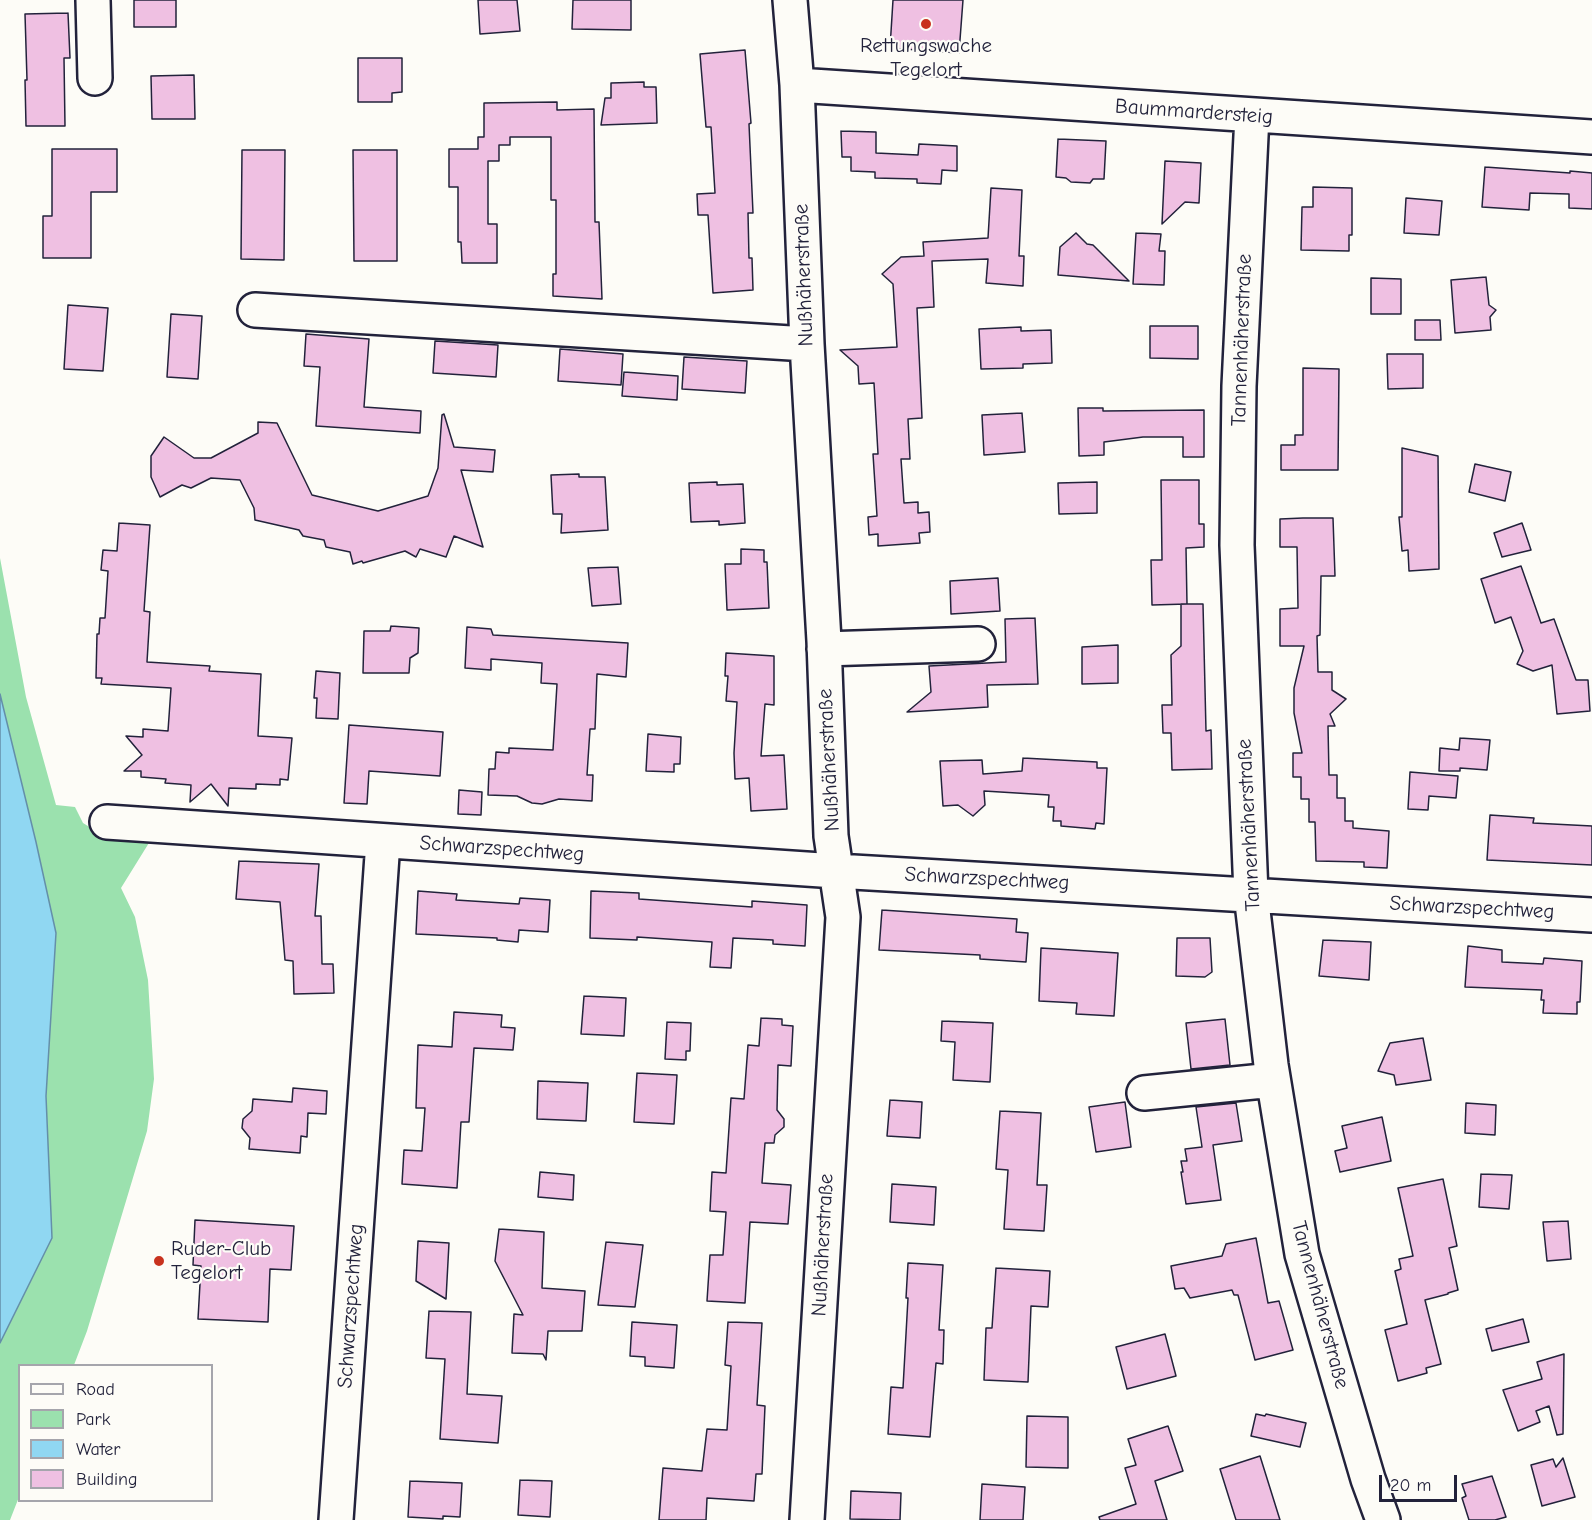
<!DOCTYPE html>
<meta charset="utf-8">
<style>
body{margin:0}
#map{position:relative;width:1592px;height:1520px;overflow:hidden;background:#fdfcf7;font-family:"Comic Neue",sans-serif}
canvas{display:block}
.legend{position:absolute;left:18px;top:1364px;width:195px;height:138px;box-sizing:border-box;background:#fdfcf7;border:2px solid #a5a5ac;margin:0;padding:8px 10px;list-style:none;font-size:18px;color:#22223b}
.legend li{display:flex;align-items:center;gap:12px;height:30px}
.legend b{width:30px;border:2px solid #a5a5ac}
.scale{position:absolute;left:1379px;top:1475px;width:78px;height:27px;box-sizing:border-box;border:3px solid #22223b;border-top:0;padding-left:8px;font-size:18px;line-height:21px;white-space:nowrap;color:#22223b;-webkit-text-stroke:4px #fdfcf7;paint-order:stroke}
</style>
<div id="map">
<canvas width="1592" height="1520"></canvas>
<ul class="legend">
<li><b style="height:8px;background:#fdfcf7"></b>Road</li>
<li><b style="height:16px;background:#9be1ae"></b>Park</li>
<li><b style="height:16px;background:#90d7f2"></b>Water</li>
<li><b style="height:16px;background:#efc0e2"></b>Building</li>
</ul>
<div class="scale">20 m</div>
</div>
<script>
const ctx = document.querySelector('canvas').getContext('2d');
ctx.lineJoin = 'round';
function fill(path, color) { ctx.fillStyle = color; ctx.fill(path, 'evenodd'); }
const toPath = rows => new Path2D(rows.map(r => 'M' + r).join(''));
function stroke(path, color, width, dash) { ctx.strokeStyle = color; ctx.lineWidth = width; ctx.lineCap = dash ? 'butt' : 'round'; ctx.setLineDash(dash || []); ctx.stroke(path); }
function label(font, color, halo, rows, align = 'center') {
  ctx.font = font + ' "Comic Neue",sans-serif'; ctx.lineWidth = 4.5; ctx.setLineDash([]); ctx.textBaseline = 'middle'; ctx.strokeStyle = halo; ctx.fillStyle = color; for (const [text, x, y, turn = 0] of rows) {
    ctx.save(); ctx.translate(x, y); ctx.rotate((+turn || 0) * Math.PI / 180); ctx.textAlign = isNaN(turn) ? turn : align; if (halo) ctx.strokeText(text, 0, 0); ctx.fillText(text, 0, 0); ctx.restore();
  }
}
fill(toPath([
 [0,558,26,697,56,805,75,807,83,823,96,831,152,838,121,888,135,917,148,980,154,1079,147,1131,87,1331,74,1365,20,1366,19,1497,10,1520,0,1520,0,1343,52,1238,46,1096,56,933,36,842,0,694]
]), '#9be1ae');
const water = toPath([
 [0,694,36,842,56,933,46,1096,52,1238,0,1343,0,694]
]);
fill(water, '#90d7f2');
stroke(water, '#648fa9', 1.5);
const building = toPath([
 [134,0,176,0,176,27,134,27,134,0],
 [478,0,517,0,520,31,480,34,478,0],
 [573,0,631,0,631,30,572,29,573,0],
 [893,0,963,0,959,53,890,48,893,0],
 [68,13,70,58,64,58,65,126,26,126,25,80,27,80,25,14,68,13],
 [745,50,751,123,749,124,753,213,748,213,749,258,752,258,753,290,713,293,708,215,698,215,697,194,715,193,711,127,706,127,700,54,745,50],
 [358,58,402,58,402,92,392,93,392,102,358,102,358,58],
 [194,75,195,119,152,119,151,76,194,75],
 [644,82,644,87,656,87,657,123,601,125,605,98,611,98,611,83,644,82],
 [557,102,557,110,594,109,595,222,599,222,602,299,553,296,553,274,556,274,556,200,551,200,551,137,510,137,510,145,499,145,499,161,488,161,488,224,497,224,497,263,462,263,461,242,458,242,458,187,449,187,449,149,478,149,478,137,484,137,484,103,557,102],
 [841,131,876,132,876,153,918,155,919,144,957,146,957,171,942,170,941,184,917,183,917,179,875,178,875,172,851,171,851,157,842,157,841,131],
 [1058,139,1106,141,1104,179,1093,179,1090,183,1071,182,1066,178,1056,177,1058,139],
 [52,149,117,149,117,192,91,192,91,258,43,258,43,216,52,216,52,149],
 [242,150,285,150,284,260,241,259,242,150],
 [353,150,397,150,397,261,354,261,353,150],
 [1165,161,1201,163,1199,203,1185,202,1162,224,1165,161],
 [1485,167,1570,173,1570,171,1592,173,1592,209,1569,208,1569,194,1530,193,1529,210,1482,207,1485,167],
 [1313,187,1352,188,1352,235,1349,235,1349,251,1301,250,1302,207,1313,207,1313,187],
 [991,188,1022,190,1019,256,1024,256,1023,286,986,283,988,259,932,261,934,307,917,308,922,418,908,419,910,459,901,459,904,503,918,502,918,513,929,512,930,532,919,533,920,543,878,546,878,534,869,535,868,517,877,516,873,454,878,454,874,383,859,384,858,366,840,350,897,347,893,284,882,274,901,257,924,256,923,242,988,238,991,188],
 [1406,198,1442,201,1439,235,1404,233,1406,198],
 [1076,233,1087,244,1093,245,1129,281,1058,275,1060,247,1076,233],
 [1136,233,1161,234,1159,251,1165,251,1164,285,1133,284,1136,233],
 [1486,277,1489,305,1496,310,1490,317,1491,330,1455,333,1451,280,1486,277],
 [1371,278,1401,279,1401,314,1371,314,1371,278],
 [68,305,108,308,103,371,64,369,68,305],
 [171,314,202,316,198,379,167,377,171,314],
 [1415,320,1440,320,1441,340,1415,340,1415,320],
 [1150,326,1198,326,1198,359,1150,358,1150,326],
 [1021,327,1021,331,1051,330,1052,363,1023,364,1023,368,981,369,979,329,1021,327],
 [306,334,369,339,364,407,421,411,420,433,316,426,320,367,304,366,306,334],
 [435,341,498,345,496,377,433,373,435,341],
 [560,349,623,354,621,385,558,381,560,349],
 [1387,354,1423,354,1423,388,1388,389,1387,354],
 [684,357,747,361,745,393,682,389,684,357],
 [1303,368,1339,369,1338,470,1281,470,1281,445,1295,445,1295,435,1303,435,1303,368],
 [624,372,678,376,677,400,622,396,624,372],
 [1078,408,1103,408,1103,411,1204,410,1204,457,1183,457,1183,437,1143,437,1104,442,1104,455,1079,456,1078,408],
 [1022,413,1025,452,984,455,982,415,1022,413],
 [444,414,454,447,495,450,493,472,461,470,483,547,454,536,446,557,420,549,416,557,405,551,363,563,362,561,353,564,350,552,326,547,324,540,303,536,299,530,255,520,254,508,240,480,211,478,191,488,182,485,160,497,151,477,151,456,164,437,194,458,211,458,258,433,258,422,277,423,312,495,378,511,428,496,438,468,442,415,444,414],
 [1402,448,1438,456,1439,569,1409,571,1408,550,1402,551,1399,517,1402,517,1402,448],
 [1475,464,1511,472,1505,501,1469,492,1475,464],
 [579,474,579,477,605,477,608,530,561,533,562,514,553,514,551,475,579,474],
 [1161,480,1199,480,1199,524,1204,524,1204,547,1186,548,1187,604,1152,605,1151,560,1162,560,1161,480],
 [717,482,717,485,743,484,745,523,719,525,719,521,691,522,689,483,717,482],
 [1097,482,1097,513,1059,514,1058,483,1097,482],
 [1303,518,1333,518,1335,576,1321,576,1320,635,1317,636,1318,672,1332,672,1332,690,1346,699,1330,714,1335,726,1328,726,1329,775,1337,775,1337,798,1345,798,1345,821,1353,821,1353,828,1389,831,1387,868,1364,867,1364,862,1316,861,1315,822,1309,822,1309,799,1301,799,1301,777,1293,777,1293,753,1302,753,1294,713,1294,688,1304,646,1280,646,1280,609,1298,608,1297,547,1280,547,1280,519,1303,518],
 [119,523,150,525,144,611,150,612,147,662,210,666,209,671,261,674,258,736,292,738,288,780,280,779,280,785,256,784,256,789,229,788,228,806,211,784,190,802,191,785,165,783,166,779,141,777,141,771,124,771,142,755,126,736,143,737,143,729,168,731,171,688,101,684,102,678,96,678,97,634,99,634,100,618,105,618,108,571,101,570,103,550,117,551,119,523],
 [1522,523,1531,550,1502,557,1494,533,1522,523],
 [741,549,764,550,764,562,767,562,769,608,727,610,725,564,741,564,741,549],
 [1521,566,1541,623,1554,619,1576,680,1588,680,1590,711,1557,714,1552,665,1533,671,1517,664,1523,651,1511,617,1495,623,1481,579,1521,566],
 [618,567,621,604,592,606,588,568,618,567],
 [998,578,1000,611,951,614,950,581,998,578],
 [1181,604,1203,604,1206,731,1211,730,1212,769,1172,770,1171,733,1163,733,1162,705,1172,705,1171,655,1181,646,1181,604],
 [1035,618,1038,684,987,685,988,707,907,712,931,692,929,666,1006,662,1005,619,1035,618],
 [391,626,419,628,418,653,410,658,409,673,363,673,364,631,390,631,391,626],
 [467,627,491,629,493,635,628,643,626,677,597,674,595,729,590,729,587,775,593,775,592,801,559,799,542,804,532,803,517,796,488,795,489,769,495,769,496,752,509,753,509,748,553,750,557,684,541,683,542,663,491,659,491,670,465,668,467,627],
 [1118,645,1118,683,1082,684,1082,647,1118,645],
 [726,653,774,656,774,705,765,704,761,756,784,755,787,809,751,811,749,778,735,779,734,753,737,702,726,701,728,676,725,676,726,653],
 [316,671,340,673,338,719,316,718,317,698,314,698,316,671],
 [349,725,443,732,440,776,369,771,367,804,344,803,349,725],
 [648,734,681,737,680,764,674,764,674,772,646,771,648,734],
 [1460,738,1490,740,1487,770,1460,768,1460,771,1439,771,1440,748,1459,750,1460,738],
 [1023,758,1097,762,1097,768,1107,768,1104,824,1096,823,1095,829,1061,826,1061,821,1053,821,1054,807,1048,807,1049,795,984,791,985,805,973,816,958,805,943,806,940,761,982,760,983,774,1022,771,1023,758],
 [1410,772,1458,776,1456,798,1429,796,1428,810,1408,809,1410,772],
 [459,790,482,792,481,815,458,814,459,790],
 [1490,815,1534,818,1533,823,1592,826,1592,865,1487,860,1490,815],
 [239,861,319,864,315,916,321,916,322,964,333,964,334,993,294,994,293,961,285,960,280,902,236,899,239,861],
 [418,891,457,894,456,900,519,904,520,898,550,900,548,932,519,930,518,942,497,940,497,938,416,934,418,891],
 [591,891,639,893,639,899,752,907,752,901,807,905,805,946,773,944,773,940,733,938,731,968,710,967,712,942,637,937,637,940,590,938,591,891],
 [882,910,1017,919,1016,932,1028,933,1026,962,980,959,980,955,879,950,882,910],
 [1177,938,1210,938,1212,972,1205,977,1176,976,1177,938],
 [1323,940,1371,942,1369,980,1319,976,1323,940],
 [1468,946,1502,950,1502,962,1543,964,1544,958,1582,961,1580,1002,1577,1002,1577,1014,1543,1013,1544,1000,1541,1000,1542,990,1465,987,1468,946],
 [1041,948,1118,953,1114,1016,1076,1014,1077,1003,1039,1001,1041,948],
 [584,996,626,998,624,1036,581,1034,584,996],
 [454,1012,502,1015,501,1027,515,1028,513,1050,474,1048,469,1122,461,1122,457,1188,402,1184,404,1150,422,1151,425,1108,416,1108,418,1045,452,1047,454,1012],
 [761,1018,782,1019,782,1025,793,1026,791,1066,778,1065,777,1110,784,1119,784,1127,775,1135,774,1143,765,1143,762,1183,791,1185,788,1224,750,1222,745,1303,707,1301,710,1255,723,1255,726,1212,710,1211,712,1172,726,1173,731,1098,744,1099,748,1045,759,1046,761,1018],
 [1225,1019,1230,1065,1191,1069,1186,1023,1225,1019],
 [942,1021,993,1023,990,1082,953,1080,955,1042,941,1041,942,1021],
 [667,1022,691,1023,690,1051,686,1051,686,1060,665,1059,667,1022],
 [1423,1038,1431,1080,1396,1085,1394,1075,1378,1071,1390,1043,1423,1038],
 [637,1073,677,1075,674,1124,634,1122,637,1073],
 [538,1081,588,1083,586,1121,537,1119,538,1081],
 [293,1088,327,1091,326,1114,308,1113,307,1137,301,1136,300,1153,249,1149,250,1138,242,1128,243,1119,252,1111,253,1099,292,1102,293,1088],
 [890,1100,922,1102,920,1138,887,1136,890,1100],
 [1125,1102,1131,1147,1096,1152,1089,1107,1125,1102],
 [1236,1103,1242,1141,1213,1145,1221,1200,1186,1204,1181,1172,1183,1172,1181,1161,1187,1161,1185,1149,1202,1147,1196,1107,1236,1103],
 [1466,1103,1496,1105,1495,1135,1465,1133,1466,1103],
 [1000,1111,1041,1113,1037,1185,1047,1185,1044,1231,1004,1229,1008,1170,996,1169,1000,1111],
 [1382,1117,1391,1161,1340,1172,1335,1151,1347,1148,1342,1126,1382,1117],
 [540,1172,574,1175,573,1200,538,1197,540,1172],
 [1481,1174,1512,1175,1509,1209,1479,1207,1481,1174],
 [1443,1179,1457,1246,1449,1248,1458,1290,1448,1293,1448,1294,1425,1300,1441,1364,1426,1368,1427,1373,1398,1381,1385,1330,1407,1324,1395,1271,1401,1269,1399,1259,1413,1256,1398,1188,1443,1179],
 [892,1184,936,1187,934,1225,890,1222,892,1184],
 [195,1220,294,1226,291,1270,270,1269,268,1322,198,1319,201,1266,193,1265,195,1220],
 [1568,1221,1571,1259,1547,1261,1543,1222,1568,1221],
 [499,1229,544,1232,542,1288,585,1291,582,1331,548,1331,546,1360,543,1354,512,1353,514,1314,523,1315,495,1261,499,1229],
 [1256,1238,1268,1303,1279,1301,1293,1350,1255,1360,1238,1295,1234,1295,1232,1290,1190,1298,1184,1288,1175,1289,1171,1266,1222,1256,1226,1244,1256,1238],
 [418,1241,449,1243,446,1299,416,1281,418,1241],
 [606,1242,643,1245,635,1307,598,1305,606,1242],
 [908,1263,943,1265,939,1330,944,1330,943,1364,936,1363,930,1437,888,1434,891,1387,903,1388,908,1298,906,1298,908,1263],
 [996,1268,1050,1271,1048,1307,1031,1306,1028,1382,984,1380,986,1328,992,1328,996,1268],
 [429,1311,471,1312,467,1394,502,1396,498,1443,440,1439,445,1359,426,1358,429,1311],
 [1523,1319,1529,1342,1492,1351,1486,1329,1523,1319],
 [632,1322,677,1325,674,1368,645,1366,645,1357,630,1356,632,1322],
 [728,1322,762,1323,757,1405,765,1406,762,1474,756,1474,754,1501,707,1498,706,1520,659,1520,663,1468,702,1471,707,1429,727,1430,731,1366,725,1365,728,1322],
 [1165,1334,1176,1376,1127,1389,1116,1347,1165,1334],
 [1564,1354,1563,1434,1557,1435,1549,1406,1536,1411,1540,1422,1518,1431,1503,1390,1542,1379,1537,1362,1564,1354],
 [1256,1414,1265,1416,1266,1414,1306,1423,1300,1447,1251,1436,1256,1414],
 [1027,1416,1068,1417,1068,1468,1026,1467,1027,1416],
 [1168,1426,1183,1471,1155,1481,1167,1520,1100,1520,1099,1517,1136,1504,1125,1468,1136,1465,1128,1439,1168,1426],
 [1260,1456,1280,1520,1236,1520,1220,1469,1260,1456],
 [1563,1458,1575,1497,1542,1506,1531,1465,1553,1459,1556,1467,1563,1458],
 [1492,1476,1506,1517,1495,1520,1469,1520,1462,1498,1466,1496,1462,1484,1492,1476],
 [520,1480,552,1481,550,1517,518,1515,520,1480],
 [410,1481,462,1483,460,1517,443,1516,443,1519,408,1517,410,1481],
 [982,1484,1025,1487,1023,1520,980,1520,982,1484],
 [851,1491,901,1493,900,1520,850,1519,851,1491]
]);
fill(building, '#efc0e2');
stroke(building, '#22223b', 1.5);
const minor = toPath([
 [93,0,95,78],
 [790,0,797,85,807,344,824,641,831,836,843,917,807,1520],
 [797,85,1592,137],
 [1252,115,1239,386,1237,545,1251,894,1271,1065,1302,1254,1368,1479,1383,1520],
 [255,310,807,344],
 [824,649,978,644],
 [107,822,836,871,1592,915],
 [1144,1093,1273,1080],
 [336,1520,383,841]
]);
stroke(minor, '#22223b', 38);
stroke(minor, '#fdfcf7', 33);
for (const [x, y, r, color] of [
 [926,24,6,"#c8321e"],
 [159,1261,6,"#c8321e"]
]) { const dot = new Path2D(); dot.arc(x, y, r, 0, 2 * Math.PI); ctx.fillStyle = color; ctx.fill(dot); stroke(dot, '#fdfcf7', 2); }
label('21px', '#22223b', '#fdfcf7', [
 ["Rettungswache",926,46],
 ["Tegelort",926,70],
 ["Ruder-Club",171,1249,"left"],
 ["Tegelort",171,1273,"left"]
]);
label('21px', '#22223b', '#fdfcf7', [
 ["Baummardersteig",1194,112,4],
 ["Nußhäherstraße",804,275,-92],
 ["Tannenhäherstraße",1242,340,-88],
 ["Nußhäherstraße",829,760,-93],
 ["Tannenhäherstraße",1249,825,-93],
 ["Schwarzspechtweg",502,849,4],
 ["Schwarzspechtweg",987,879,3],
 ["Schwarzspechtweg",1472,908,3],
 ["Nußhäherstraße",823,1245,-87],
 ["Tannenhäherstraße",1320,1305,75],
 ["Schwarzspechtweg",351,1306,-86]
]);
</script>
